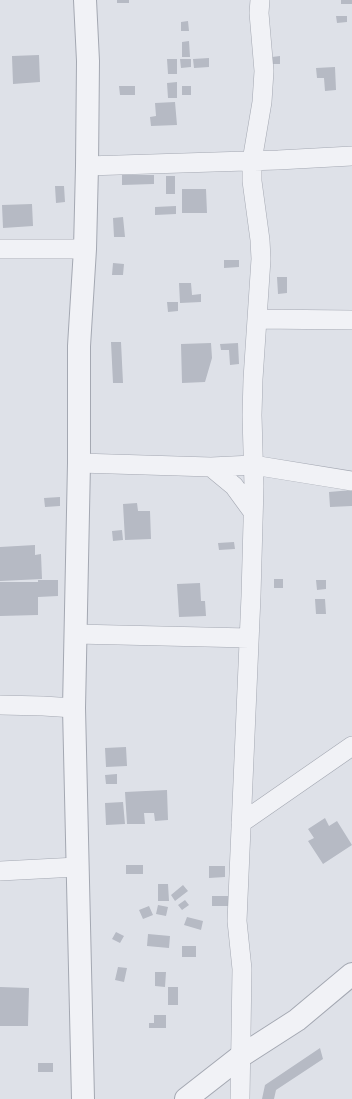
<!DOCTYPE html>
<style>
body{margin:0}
canvas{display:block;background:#dee1e8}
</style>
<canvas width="352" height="1099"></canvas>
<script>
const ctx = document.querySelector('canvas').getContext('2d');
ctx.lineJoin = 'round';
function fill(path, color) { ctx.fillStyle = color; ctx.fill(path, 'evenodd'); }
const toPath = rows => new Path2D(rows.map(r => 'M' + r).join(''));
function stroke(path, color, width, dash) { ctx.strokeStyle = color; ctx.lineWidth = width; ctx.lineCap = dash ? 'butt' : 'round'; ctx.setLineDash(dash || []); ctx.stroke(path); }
fill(toPath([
 [117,0,129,0,129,3,117,3],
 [341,0,352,0,352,4,341,4],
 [336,16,347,16,347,22,337,23],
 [188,21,189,31,181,31,181,22],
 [189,41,190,57,182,57,182,42],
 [39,55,40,82,13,84,12,56],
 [280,56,280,64,272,64,272,57],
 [209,58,209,67,194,68,193,59],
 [167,59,177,59,177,74,168,74],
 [180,59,191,59,191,67,181,68],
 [335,67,336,90,325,91,324,78,317,78,316,68],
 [177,82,177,98,168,98,167,83],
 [119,86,135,86,135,95,120,95],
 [182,86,191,86,191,95,182,95],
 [175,102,177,125,151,126,150,117,156,116,155,103],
 [122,175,154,175,154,184,122,185],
 [166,176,175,176,175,194,166,194],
 [55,186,64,186,65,202,56,203],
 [182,189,206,189,207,213,182,213],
 [32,204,33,226,3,228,2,205],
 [176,206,176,214,155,215,155,207],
 [123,217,125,237,114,237,113,218],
 [224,260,239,260,239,267,224,268],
 [113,263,124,264,123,275,112,275],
 [277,277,287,277,287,293,278,294],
 [179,283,191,283,192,295,201,294,201,302,180,303],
 [167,302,178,302,178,311,168,312],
 [111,342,121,342,123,383,113,383],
 [211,343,212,358,205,382,182,383,181,344],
 [238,343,239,364,230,365,229,350,221,350,220,344],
 [352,490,352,506,330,507,329,492],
 [60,497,60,506,45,507,44,498],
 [137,503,138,511,150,511,151,539,125,540,123,504],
 [122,530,123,540,113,541,112,531],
 [234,542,235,549,219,550,218,543],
 [35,545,35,555,41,554,42,579,0,581,0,547],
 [274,579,283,579,283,588,274,588],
 [38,580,58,580,58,596,38,597,38,615,0,616,0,582,38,582],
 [316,580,326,580,326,589,317,590],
 [200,583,201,601,205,601,206,616,179,617,177,584],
 [315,599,325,599,326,614,316,614],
 [126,747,127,766,106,767,105,748],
 [117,774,117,784,106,784,105,775],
 [167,790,168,820,155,821,154,813,144,813,145,824,127,824,125,792],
 [123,802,125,824,106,825,105,803],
 [325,818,329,826,337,821,352,845,323,864,308,841,314,838,308,829],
 [126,865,143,865,143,874,126,874],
 [209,866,225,866,225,877,209,878],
 [158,884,168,884,169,901,158,901],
 [183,885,188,891,175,901,171,895],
 [212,896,230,896,230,906,212,906],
 [185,900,189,905,182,910,178,905],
 [158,905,168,907,166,916,156,914],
 [149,906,153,915,143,919,139,910],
 [187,917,203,921,201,930,184,925],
 [116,932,124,936,120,943,112,939],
 [148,934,170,936,169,948,147,946],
 [182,946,196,946,196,957,182,957],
 [118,967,127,968,124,982,115,980],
 [155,972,166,972,165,987,155,986],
 [0,987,29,988,28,1026,0,1026],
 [168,987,178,987,178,1005,168,1005],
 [154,1015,166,1015,166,1028,149,1028,149,1023,154,1023],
 [320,1048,323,1059,276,1090,274,1099,262,1099,265,1085],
 [38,1063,53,1063,53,1072,38,1072]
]), '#b6bac4');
const minor = toPath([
 [87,166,278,160,352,156],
 [0,249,85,249],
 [257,319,352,320],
 [79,463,211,467,253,465,352,481],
 [211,467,234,486,253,512],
 [75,634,249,638],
 [0,705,43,706,74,708],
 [241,823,352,746],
 [0,871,77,867],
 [240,1099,242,969,237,921,251,596,254,486,252,415,253,379,261,259,260,240,252,181,252,161,262,102,264,71,259,13,260,0]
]);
const tertiary = toPath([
 [83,1099,74,708,79,463,79,346,85,249,87,166,88,61,85,0],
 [186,1099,241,1056,297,1020,352,974]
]);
stroke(minor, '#a4a8b2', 20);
stroke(tertiary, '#a4a8b2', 24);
stroke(minor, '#f1f2f6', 19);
stroke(tertiary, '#f1f2f6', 22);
</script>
